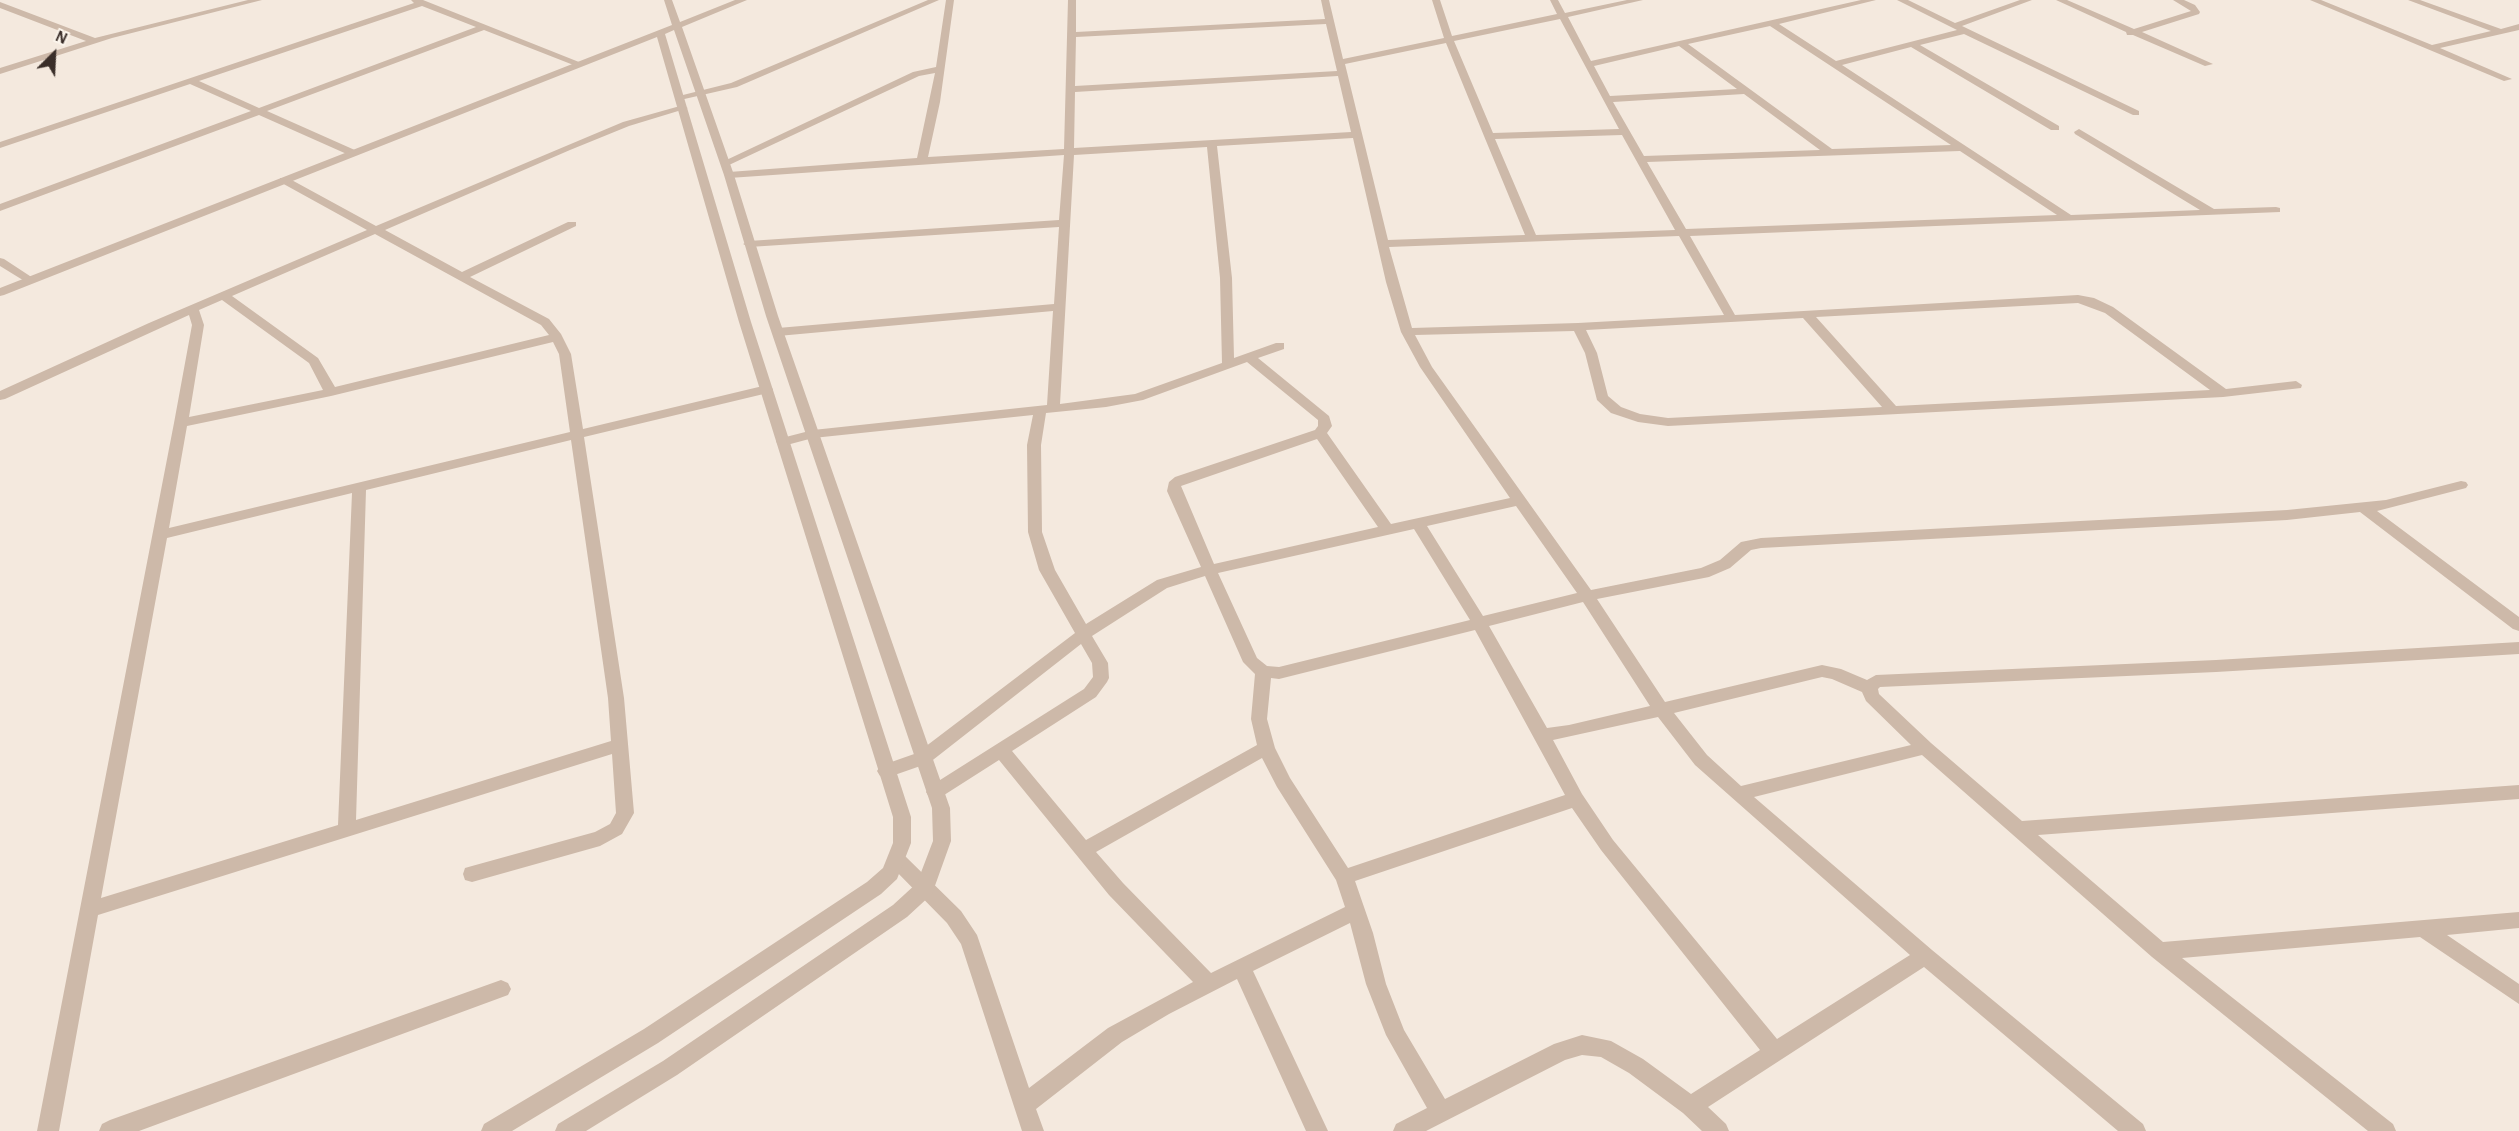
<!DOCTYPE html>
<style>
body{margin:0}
#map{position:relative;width:2519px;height:1131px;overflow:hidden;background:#f4e9de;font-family:"Alegreya Sans",sans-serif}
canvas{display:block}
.north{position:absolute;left:24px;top:24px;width:60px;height:60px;-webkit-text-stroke:4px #fbf4eb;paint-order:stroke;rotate:24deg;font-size:16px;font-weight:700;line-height:24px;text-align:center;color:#3a2e29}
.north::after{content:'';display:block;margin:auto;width:21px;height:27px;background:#3a2e29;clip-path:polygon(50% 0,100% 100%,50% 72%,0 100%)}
</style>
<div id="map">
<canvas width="2519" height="1131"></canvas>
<div class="north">N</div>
</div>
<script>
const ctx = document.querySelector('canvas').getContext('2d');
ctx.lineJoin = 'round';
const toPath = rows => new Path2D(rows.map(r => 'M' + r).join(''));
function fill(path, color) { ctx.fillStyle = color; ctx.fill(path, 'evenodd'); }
fill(toPath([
 [248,0,262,0,112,38,0,74,0,68,86,41,0,8,0,2,95,38,248,0],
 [411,0,423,0,584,64,576,66,484,30,267,111,357,151,357,155,349,155,259,115,0,211,0,204,251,111,190,84,0,148,0,142,414,3,411,0],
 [422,6,476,27,259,108,199,81,422,6],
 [928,0,939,0,737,87,680,100,675,97,731,83,928,0],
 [946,0,954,0,940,102,928,157,1064,149,1068,0,1076,0,1076,32,1325,19,1321,0,1329,0,1343,59,1444,38,1432,0,1440,0,1452,36,1557,14,1550,0,1558,0,1565,13,1627,0,1643,0,1568,17,1591,61,1861,0,1876,0,1779,24,1836,61,1957,30,1897,0,1908,0,1955,23,2020,0,2032,0,1962,26,2139,111,2139,115,2133,115,1964,34,1920,45,2059,126,2059,130,2051,130,1911,47,1842,65,2071,215,2200,210,2075,134,2074,132,2079,129,2214,209,2276,207,2280,208,2280,212,1690,236,1735,315,2078,295,2094,298,2113,307,2226,389,2296,381,2302,385,2301,388,2223,397,1668,426,1638,422,1611,413,1597,400,1585,353,1574,331,1415,335,1432,367,1591,590,1701,568,1720,560,1741,542,1761,538,2287,510,2386,500,2461,481,2466,482,2468,485,2466,488,2377,511,2519,617,2519,631,2513,629,2360,512,2287,520,1761,548,1751,550,1730,568,1709,577,1597,599,1665,702,1822,665,1841,669,1867,680,1876,675,2216,660,2519,642,2519,654,2216,672,1880,687,1878,689,1879,694,1931,743,2022,821,2519,785,2519,799,2038,835,2163,942,2519,912,2519,928,2447,935,2519,984,2519,1004,2420,937,2182,958,2393,1124,2396,1131,2368,1131,2152,957,1922,755,1754,797,1932,950,2143,1124,2146,1131,2118,1131,1924,967,1708,1107,1726,1124,1729,1131,1702,1131,1683,1113,1629,1073,1601,1057,1582,1055,1565,1060,1426,1131,1393,1131,1396,1124,1427,1108,1386,1035,1366,984,1350,923,1253,971,1328,1131,1306,1131,1237,979,1169,1014,1122,1042,1036,1109,1044,1131,1022,1131,961,944,947,923,890,865,888,860,890,855,897,852,904,855,961,911,977,935,1029,1088,1108,1028,1193,982,1109,895,999,760,941,797,935,799,929,797,926,792,929,787,1084,689,1093,677,1092,663,1081,644,929,763,886,778,880,776,877,771,880,766,917,753,1075,633,1039,570,1028,532,1027,445,1033,415,813,438,783,446,776,442,778,439,813,430,1047,405,1053,311,778,336,772,332,778,328,1054,304,1059,227,749,247,743,244,749,241,1059,220,1064,155,729,178,724,175,729,172,917,158,935,73,919,76,729,165,720,163,913,72,936,67,946,0],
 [1560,19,1619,129,1493,133,1454,41,1560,19],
 [1326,24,1337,71,1075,86,1076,37,1326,24],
 [1770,26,1951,145,1832,149,1688,44,1770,26],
 [1446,43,1484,136,1525,235,1388,240,1345,64,1446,43],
 [1679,46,1737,89,1610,96,1594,66,1679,46],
 [1338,76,1351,132,1074,148,1075,92,1338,76],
 [1744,94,1820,150,1644,156,1613,102,1744,94],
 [1622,135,1675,230,1536,235,1495,139,1622,135],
 [1353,138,1386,282,1401,332,1420,367,1510,498,1391,524,1327,433,1332,426,1329,416,1258,358,1284,349,1284,343,1276,343,1234,358,1232,278,1217,146,1353,138],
 [1207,147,1220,278,1222,363,1135,394,1060,404,1074,155,1207,147],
 [1960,151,2057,215,1686,229,1647,162,1960,151],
 [1679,236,1724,315,1578,323,1412,328,1389,247,1679,236],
 [2078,303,2105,313,2210,390,1896,406,1816,317,2078,303],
 [1803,318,1882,407,1668,418,1640,414,1621,407,1608,396,1597,353,1586,330,1803,318],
 [1247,362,1318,420,1318,426,1315,430,1175,477,1169,482,1167,491,1201,567,1157,580,1086,624,1055,570,1042,532,1041,445,1046,413,1106,407,1143,400,1247,362],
 [1317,439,1378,527,1214,564,1181,486,1317,439],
 [1516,506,1577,593,1483,616,1427,526,1516,506],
 [1414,529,1470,620,1279,667,1267,666,1257,658,1218,573,1414,529],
 [1205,576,1243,662,1255,674,1251,719,1257,745,1086,840,1012,751,1096,697,1107,682,1109,678,1108,663,1092,636,1167,588,1205,576],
 [1583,602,1650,706,1569,725,1547,728,1489,626,1583,602],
 [1475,630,1565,795,1348,868,1290,778,1275,748,1267,719,1271,678,1279,679,1475,630],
 [1822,677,1832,679,1862,692,1866,701,1911,745,1741,786,1707,755,1674,713,1822,677],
 [1658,717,1695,765,1910,955,1777,1039,1613,840,1582,794,1553,740,1658,717],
 [1262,758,1277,787,1336,880,1345,907,1211,973,1123,883,1096,852,1262,758],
 [1572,808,1601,850,1760,1050,1691,1094,1643,1059,1611,1041,1582,1035,1554,1044,1445,1099,1404,1030,1386,984,1373,933,1355,881,1572,808],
 [2056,0,2067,0,2134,29,2191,11,2173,0,2184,0,2195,5,2200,12,2199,14,2142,32,2213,64,2205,66,2133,35,2127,35,2126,32,2056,0],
 [2310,0,2321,0,2432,45,2491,31,2408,0,2420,0,2501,29,2519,24,2519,30,2440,48,2512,79,2504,81,2310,0],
 [680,106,688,108,629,126,570,150,385,230,462,272,568,222,576,222,576,226,470,277,549,319,561,334,571,354,583,429,767,385,773,389,772,392,584,437,624,698,634,813,622,834,600,846,472,882,465,880,463,874,465,868,472,866,595,832,610,824,616,813,612,754,98,915,59,1131,37,1131,174,423,192,325,189,315,5,399,0,400,0,391,149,323,367,230,280,182,280,178,288,178,376,226,623,122,680,106],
 [375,234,541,325,549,335,335,387,318,358,232,296,375,234],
 [222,300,309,363,323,390,189,417,204,325,199,310,222,300],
 [553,342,559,354,570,432,169,528,187,426,331,396,553,342],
 [571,440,608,698,611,741,356,820,366,490,571,440],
 [352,493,338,825,101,898,167,538,352,493],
 [0,258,4,259,36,280,30,284,26,282,0,266,0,258],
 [501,980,508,983,511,989,508,995,139,1131,99,1131,102,1124,110,1120,501,980]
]), '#cdb9a9');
fill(toPath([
 [664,0,672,0,680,22,735,0,747,0,682,27,734,175,778,316,950,808,951,841,932,894,907,917,677,1075,586,1131,555,1131,558,1124,663,1061,893,905,917,883,933,841,932,808,766,316,724,175,674,30,665,34,751,322,911,817,911,843,897,879,881,894,658,1043,512,1131,481,1131,484,1124,644,1029,867,882,883,868,893,843,893,817,739,322,657,37,4,295,0,296,0,288,672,25,664,0]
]), '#cdb9a9');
</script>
